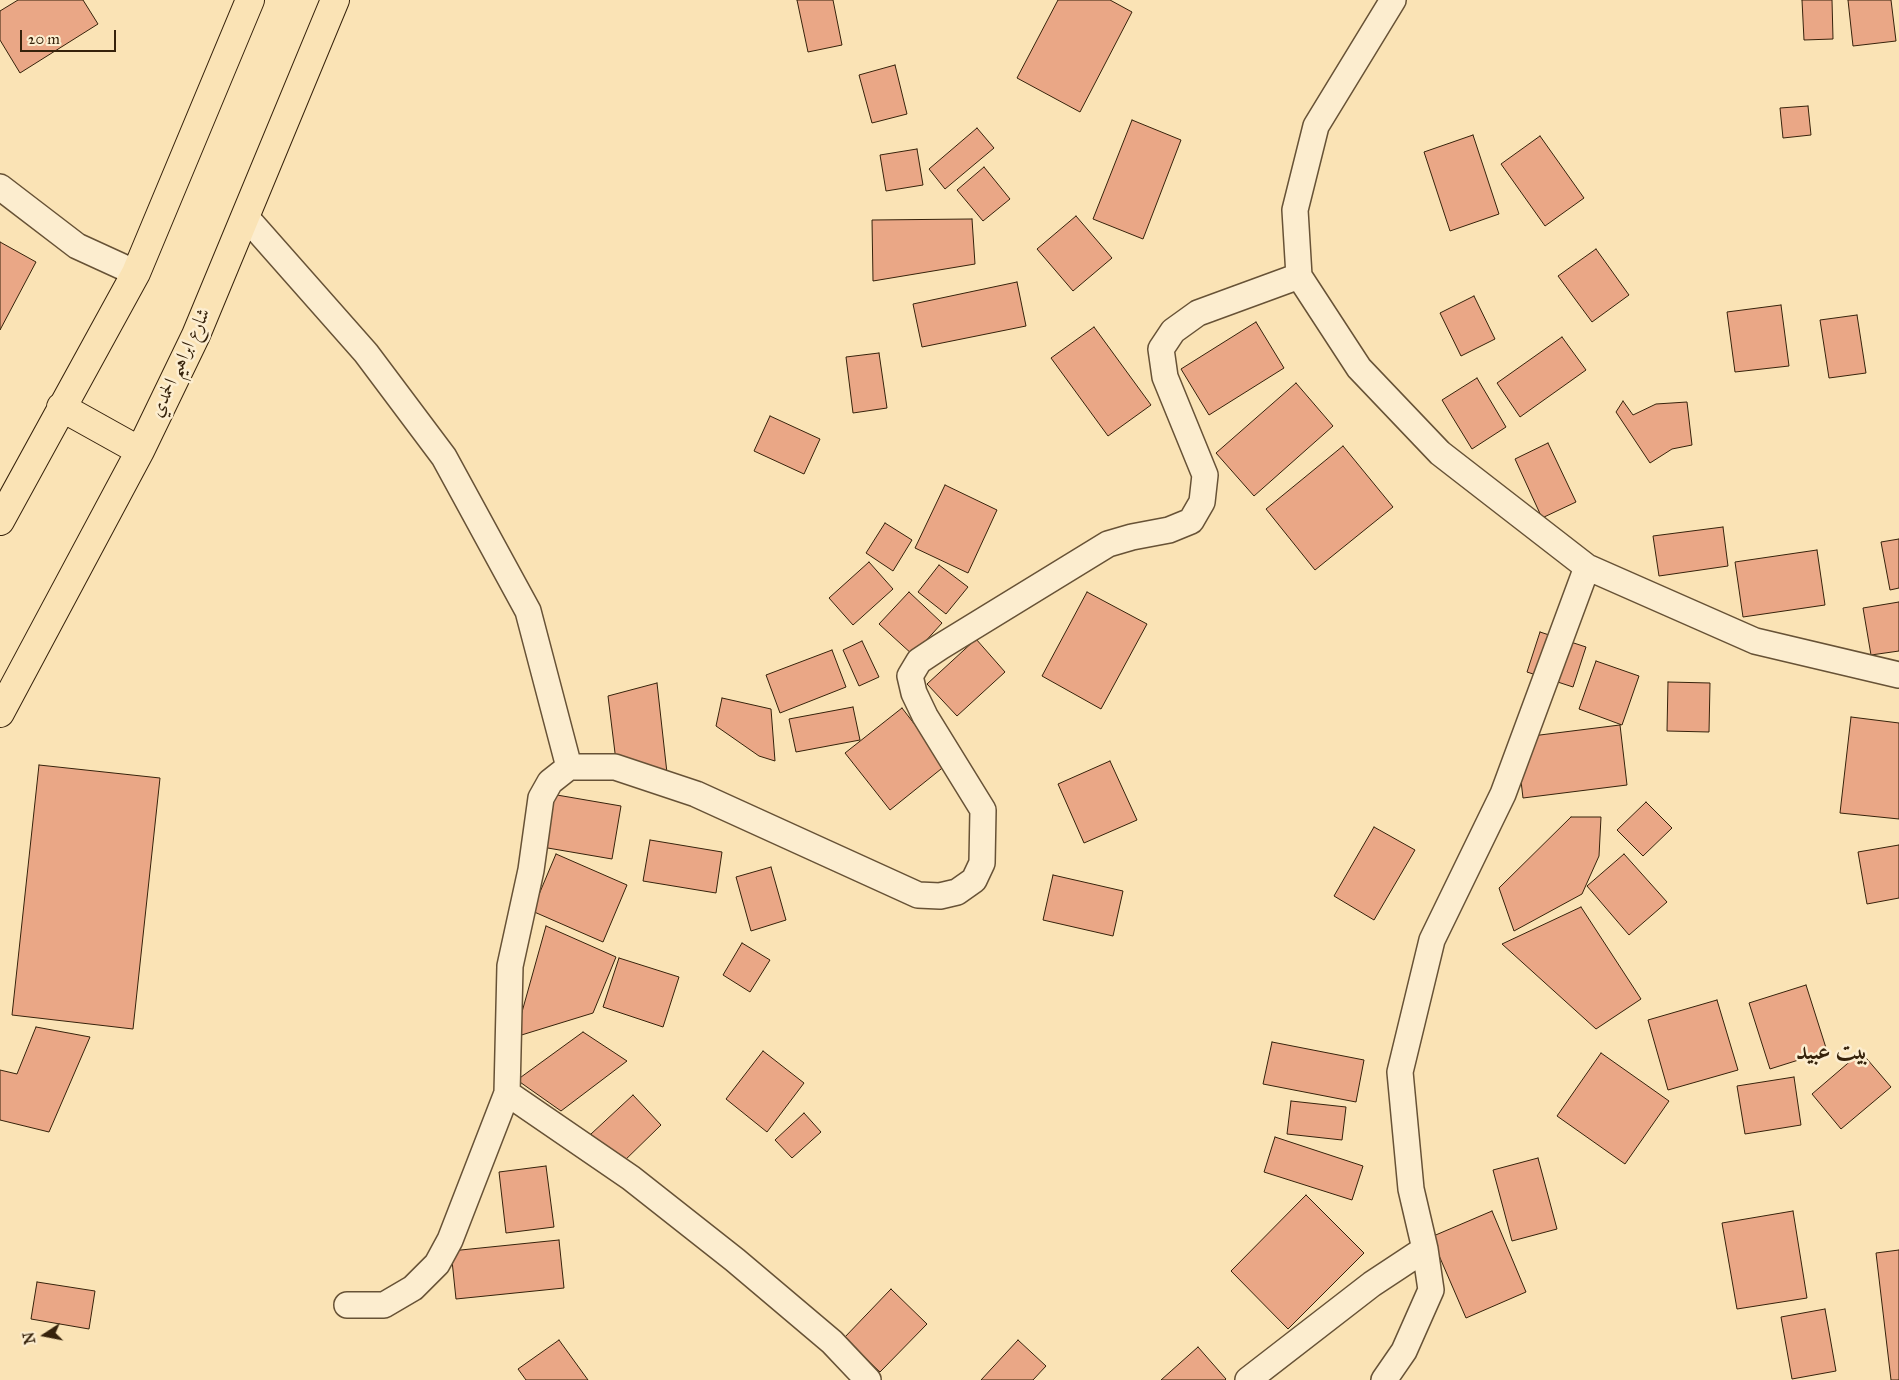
<!DOCTYPE html>
<meta charset="utf-8">
<style>
body{margin:0}
#map{position:relative;width:1899px;height:1380px;overflow:hidden;background:#fae3b5;font-family:"IM FELL Great Primer",serif}
canvas{display:block}
.north{position:absolute;left:20px;top:1310px;width:50px;height:50px;-webkit-text-stroke:4px #fcedcf;paint-order:stroke;rotate:259deg;font-size:14px;font-weight:700;line-height:20px;text-align:center;color:#36220b}
.north::after{content:'';display:block;margin:auto;width:18px;height:22px;background:#36220b;clip-path:polygon(50% 0,100% 100%,50% 72%,0 100%)}
.scale{position:absolute;left:20px;top:30px;width:96px;height:22px;box-sizing:border-box;border:2px solid #36220b;border-top:0;padding-left:6px;font-size:15px;line-height:18px;white-space:nowrap;color:#36220b;-webkit-text-stroke:4px #fcedcf;paint-order:stroke}
</style>
<div id="map">
<canvas width="1899" height="1380"></canvas>
<div class="north">N</div>
<div class="scale">20 m</div>
</div>
<script>
const ctx = document.querySelector('canvas').getContext('2d');
ctx.lineJoin = 'round';
function fill(path, color) { ctx.fillStyle = color; ctx.fill(path, 'evenodd'); }
const toPath = rows => new Path2D(rows.map(r => 'M' + r).join(''));
function stroke(path, color, width, dash) { ctx.strokeStyle = color; ctx.lineWidth = width; ctx.lineCap = dash ? 'butt' : 'round'; ctx.setLineDash(dash || []); ctx.stroke(path); }
function label(font, color, halo, rows, align = 'center') {
  ctx.font = font + ' "IM FELL Great Primer",Amiri,serif'; ctx.lineWidth = 5; ctx.setLineDash([]); ctx.textBaseline = 'middle'; ctx.strokeStyle = halo; ctx.fillStyle = color; for (const [text, x, y, turn = 0] of rows) {
    ctx.save(); ctx.translate(x, y); ctx.rotate((+turn || 0) * Math.PI / 180); ctx.textAlign = isNaN(turn) ? turn : align; if (halo) ctx.strokeText(text, 0, 0); ctx.fillText(text, 0, 0); ctx.restore();
  }
}
const building = toPath([
 [18,0,83,0,98,24,20,73,0,40,0,11,18,0],
 [797,0,833,0,842,45,808,52,797,0],
 [1058,0,1110,0,1132,12,1080,112,1017,78,1058,0],
 [1802,0,1832,0,1833,39,1804,40,1802,0],
 [1848,0,1891,0,1896,41,1853,46,1848,0],
 [895,65,907,114,872,123,859,75,895,65],
 [1808,106,1811,135,1783,138,1780,108,1808,106],
 [1132,120,1181,140,1143,239,1093,219,1132,120],
 [977,128,994,148,945,189,929,169,977,128],
 [1473,135,1499,214,1450,231,1424,152,1473,135],
 [1540,136,1584,198,1545,226,1501,164,1540,136],
 [917,149,923,185,886,191,880,155,917,149],
 [984,167,1010,199,983,221,957,190,984,167],
 [1076,216,1112,258,1073,291,1037,249,1076,216],
 [972,219,975,264,873,281,872,220,972,219],
 [0,242,36,262,0,330,0,242],
 [1596,249,1629,295,1592,322,1558,276,1596,249],
 [1017,282,1026,326,922,347,913,304,1017,282],
 [1474,296,1495,339,1461,356,1440,313,1474,296],
 [1781,305,1789,366,1735,372,1727,312,1781,305],
 [1857,315,1866,373,1829,378,1820,320,1857,315],
 [1256,322,1284,368,1209,415,1181,369,1256,322],
 [1094,327,1151,405,1108,436,1051,358,1094,327],
 [1562,337,1586,370,1520,417,1497,383,1562,337],
 [879,353,887,408,853,413,846,357,879,353],
 [1477,378,1506,427,1472,449,1442,400,1477,378],
 [1296,383,1333,426,1254,496,1216,453,1296,383],
 [1623,401,1633,415,1656,404,1687,402,1692,445,1672,449,1650,463,1616,412,1623,401],
 [770,416,820,439,804,474,754,451,770,416],
 [1548,443,1576,502,1542,518,1515,459,1548,443],
 [1343,446,1393,507,1315,570,1266,509,1343,446],
 [945,485,997,510,968,573,915,548,945,485],
 [885,523,912,540,893,571,866,553,885,523],
 [1723,527,1728,566,1659,576,1653,536,1723,527],
 [1899,539,1899,588,1890,590,1881,542,1899,539],
 [1817,550,1825,605,1743,617,1735,562,1817,550],
 [869,562,893,589,853,625,829,598,869,562],
 [939,565,968,587,946,614,918,592,939,565],
 [909,592,942,623,913,655,879,624,909,592],
 [1087,592,1147,624,1101,709,1042,676,1087,592],
 [1899,602,1899,651,1871,655,1863,608,1899,602],
 [1540,632,1586,647,1573,687,1527,672,1540,632],
 [976,639,1005,672,957,716,927,684,976,639],
 [862,641,879,677,859,686,843,650,862,641],
 [832,650,846,687,780,713,766,675,832,650],
 [1596,661,1639,676,1622,725,1579,709,1596,661],
 [1668,682,1710,683,1709,732,1667,731,1668,682],
 [657,683,667,773,616,761,608,696,657,683],
 [722,698,771,709,775,761,759,756,716,726,722,698],
 [853,707,860,740,796,752,789,719,853,707],
 [902,708,946,765,890,810,845,753,902,708],
 [1851,717,1899,723,1899,819,1840,813,1851,717],
 [1620,725,1627,785,1523,798,1516,738,1620,725],
 [1110,761,1137,820,1084,843,1058,784,1110,761],
 [39,765,160,778,133,1029,12,1015,39,765],
 [551,794,621,806,612,859,542,847,551,794],
 [1646,802,1672,828,1643,856,1617,830,1646,802],
 [1571,817,1601,817,1599,856,1582,894,1514,931,1499,888,1571,817],
 [1374,827,1415,850,1374,920,1334,896,1374,827],
 [650,840,722,852,716,893,643,881,650,840],
 [1899,845,1899,898,1867,904,1858,852,1899,845],
 [556,854,627,885,603,942,532,911,556,854],
 [1624,854,1667,902,1629,935,1587,886,1624,854],
 [771,867,786,920,751,931,736,877,771,867],
 [1053,875,1123,891,1113,936,1043,920,1053,875],
 [1581,907,1641,999,1596,1029,1502,944,1581,907],
 [546,926,616,957,593,1013,515,1037,546,926],
 [742,943,770,960,750,992,723,975,742,943],
 [619,958,679,977,663,1027,603,1007,619,958],
 [1806,985,1827,1051,1770,1069,1749,1003,1806,985],
 [1717,1000,1738,1070,1668,1090,1648,1020,1717,1000],
 [36,1027,90,1037,49,1132,0,1120,0,1070,17,1074,36,1027],
 [583,1032,627,1061,561,1111,517,1080,583,1032],
 [1272,1042,1364,1060,1356,1102,1263,1084,1272,1042],
 [763,1051,804,1083,767,1132,726,1099,763,1051],
 [1861,1052,1891,1087,1841,1129,1812,1094,1861,1052],
 [1601,1053,1669,1101,1625,1164,1557,1116,1601,1053],
 [1794,1077,1801,1125,1745,1134,1737,1086,1794,1077],
 [633,1095,661,1125,620,1165,591,1134,633,1095],
 [1291,1101,1346,1107,1342,1140,1287,1134,1291,1101],
 [804,1113,821,1132,792,1158,775,1140,804,1113],
 [1275,1137,1363,1166,1352,1200,1264,1172,1275,1137],
 [1538,1158,1557,1229,1512,1241,1493,1170,1538,1158],
 [546,1166,554,1227,506,1233,499,1172,546,1166],
 [1306,1195,1364,1253,1288,1329,1231,1271,1306,1195],
 [1492,1211,1526,1292,1466,1318,1431,1237,1492,1211],
 [1793,1211,1807,1298,1737,1309,1722,1223,1793,1211],
 [559,1240,564,1288,456,1299,451,1251,559,1240],
 [1899,1250,1899,1380,1891,1380,1876,1253,1899,1250],
 [37,1282,95,1291,89,1329,31,1319,37,1282],
 [891,1289,927,1324,880,1372,844,1338,891,1289],
 [1825,1309,1836,1371,1792,1379,1781,1317,1825,1309],
 [559,1340,588,1380,526,1380,518,1369,559,1340],
 [1018,1340,1046,1366,1033,1380,981,1380,1018,1340],
 [1198,1347,1226,1379,1225,1380,1161,1380,1198,1347]
]);
fill(building, '#eaa786');
stroke(building, '#36220b', 1);
const minor = toPath([
 [1393,0,1316,126,1295,210,1299,276,1359,368,1440,453,1587,567,1755,641,1899,675],
 [0,187,77,246,136,273],
 [245,216,366,353,444,457,528,611,569,767],
 [507,1093,631,1178,735,1260,832,1342,868,1380],
 [347,1305,384,1305,413,1288,437,1264,450,1240,507,1093,510,966,531,870,541,798,550,782,569,767,615,767,696,794,918,895,940,896,957,892,974,880,982,863,983,810,925,716,914,693,910,676,919,661,940,647,1108,544,1132,537,1169,530,1191,521,1202,502,1205,475,1165,377,1161,349,1173,331,1198,313,1299,276],
 [1248,1380,1372,1284,1425,1249,1411,1189,1400,1072,1432,940,1503,794,1587,567],
 [1384,1380,1404,1351,1431,1290,1425,1249]
]);
const primary = toPath([
 [61,407,140,451],
 [0,521,136,273,250,0],
 [0,713,140,451,196,335,335,0]
]);
stroke(minor, '#675236', 28);
stroke(primary, '#36220b', 30);
stroke(minor, '#fcedcf', 25);
stroke(primary, '#fae3b5', 28);
label('19px', '#36220b', '#fcedcf', [
 ["شارع ابراهيم الحمدي",181,363,-65]
]);
label('bold 24px', '#36220b', '#fcedcf', [
 ["بيت عبيد",1832,1053]
]);
</script>
